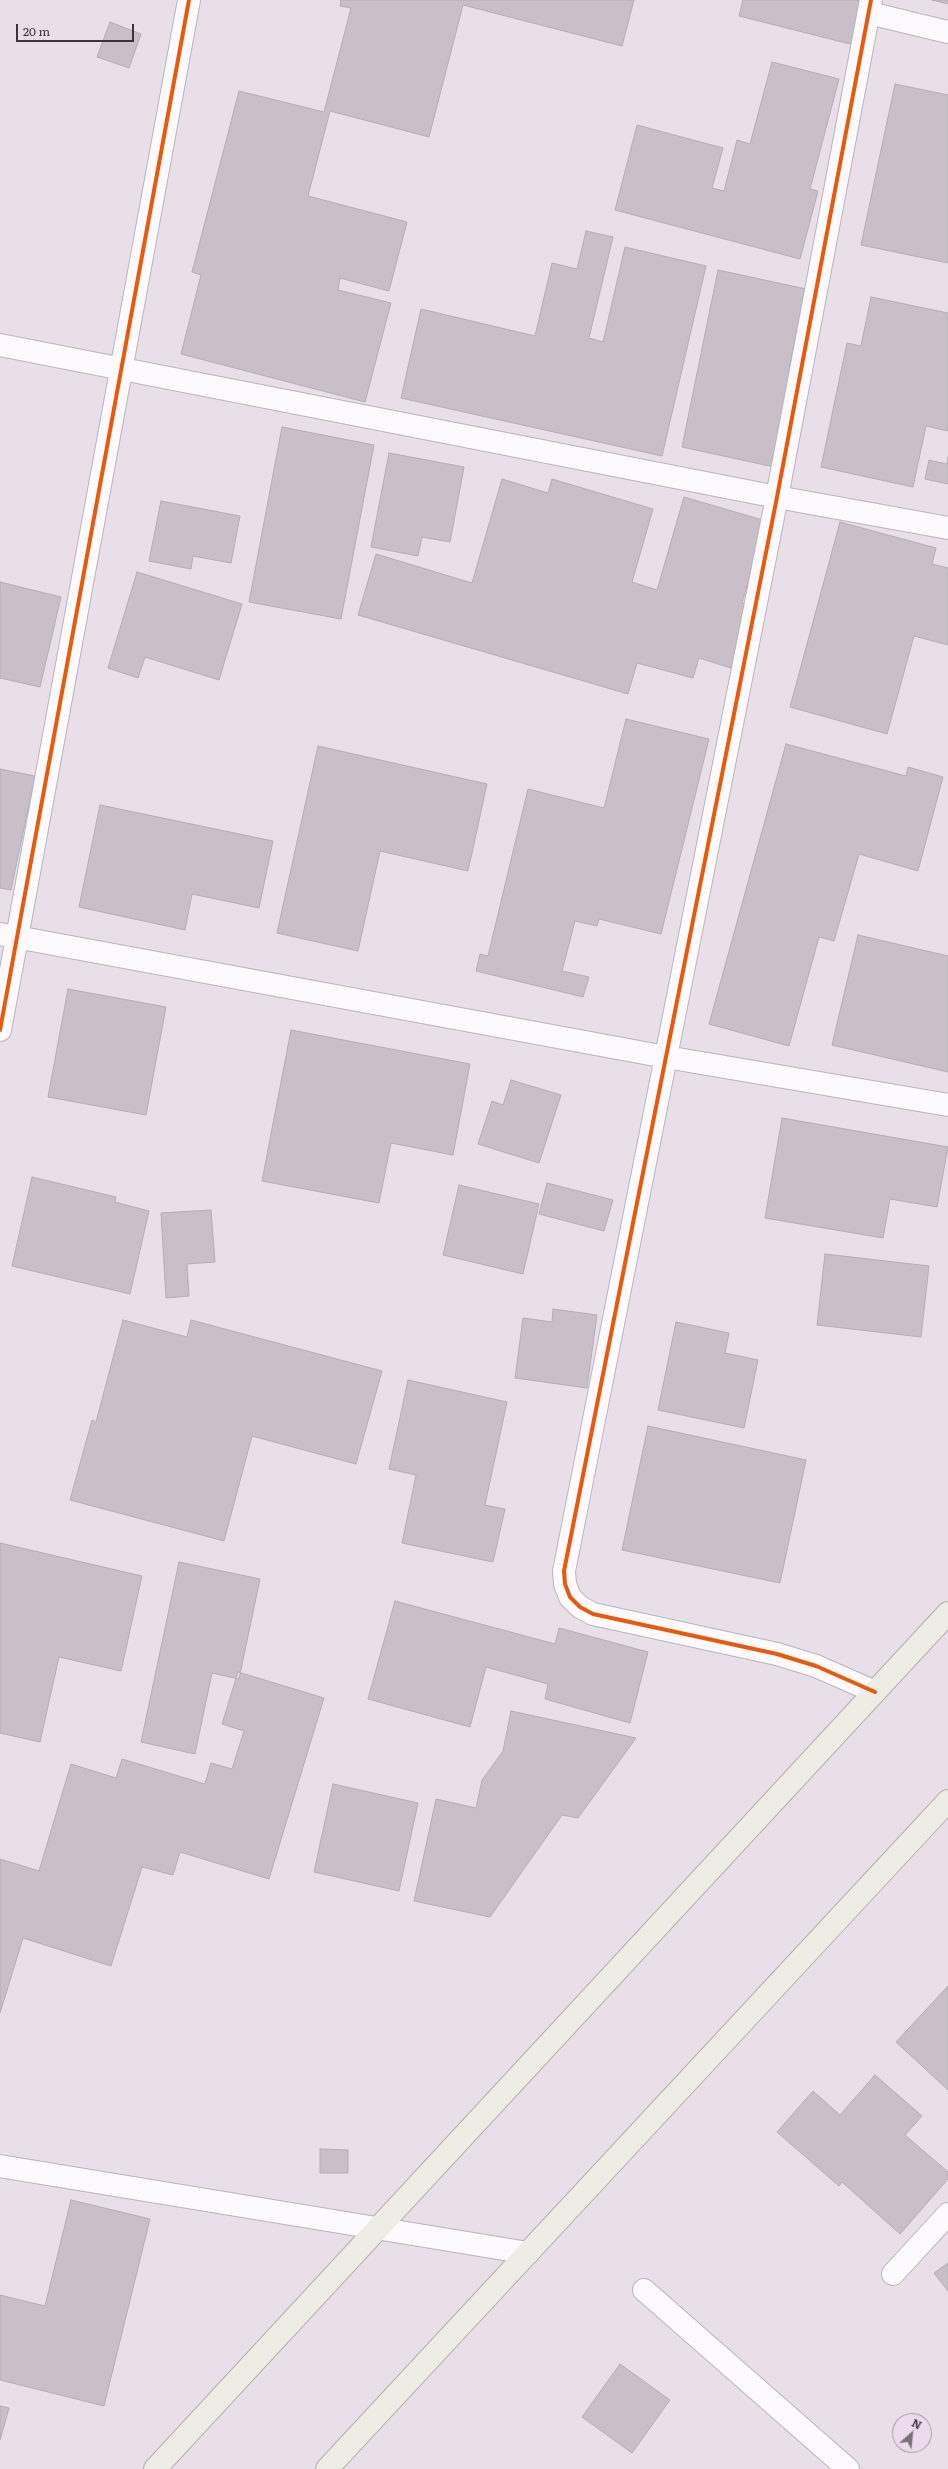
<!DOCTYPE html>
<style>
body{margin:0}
#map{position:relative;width:948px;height:2469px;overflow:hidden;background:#e8dfe8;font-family:Literata,serif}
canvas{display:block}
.north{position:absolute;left:892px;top:2413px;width:40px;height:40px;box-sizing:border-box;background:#ebdbec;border:1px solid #a599a6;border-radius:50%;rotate:27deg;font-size:11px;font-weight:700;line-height:16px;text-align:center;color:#3c363c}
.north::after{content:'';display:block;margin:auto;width:14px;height:18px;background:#787178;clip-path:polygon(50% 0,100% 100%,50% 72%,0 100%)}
.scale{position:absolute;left:16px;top:24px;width:118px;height:18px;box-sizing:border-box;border:2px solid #3c363c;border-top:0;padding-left:5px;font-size:12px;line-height:14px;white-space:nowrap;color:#3c363c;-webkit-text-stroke:3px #ebdbec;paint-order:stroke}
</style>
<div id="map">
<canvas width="948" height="2469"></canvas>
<div class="north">N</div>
<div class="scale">20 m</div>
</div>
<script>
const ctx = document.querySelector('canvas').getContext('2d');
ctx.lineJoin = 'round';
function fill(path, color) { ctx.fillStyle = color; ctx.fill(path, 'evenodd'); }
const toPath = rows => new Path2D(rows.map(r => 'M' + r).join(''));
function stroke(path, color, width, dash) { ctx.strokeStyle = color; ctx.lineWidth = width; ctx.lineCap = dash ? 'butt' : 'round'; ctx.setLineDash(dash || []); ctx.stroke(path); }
const building = toPath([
 [341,0,634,0,622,46,463,5,429,137,330,111,308,196,407,222,389,291,340,278,338,290,391,303,365,402,181,354,201,275,192,272,239,91,324,112,351,8,340,6,341,0],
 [743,0,865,0,854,45,739,16,743,0],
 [932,0,948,0,948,4,932,0],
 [110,22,141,34,129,68,97,57,110,22],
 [772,62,839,79,810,189,818,191,800,259,615,210,637,125,723,148,712,188,724,191,737,140,750,144,772,62],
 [895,84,948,95,948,263,861,245,895,84],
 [586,231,613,237,589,338,603,342,625,247,706,266,662,456,401,398,421,309,535,336,552,263,577,269,586,231],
 [718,270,806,289,789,368,794,370,774,467,682,447,718,270],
 [871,297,948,313,948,431,926,426,913,487,821,467,847,343,861,346,871,297],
 [282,427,374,445,341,619,249,602,282,427],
 [389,453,464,467,450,542,422,537,418,556,371,547,389,453],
 [948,457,948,484,925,479,929,460,947,464,948,457],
 [502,479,548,493,552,479,653,509,632,582,657,590,684,497,766,521,742,603,749,605,731,668,699,658,693,678,637,663,628,694,358,615,376,554,472,583,502,479],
 [161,501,240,516,231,563,193,556,191,569,149,561,161,501],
 [840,522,936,548,932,564,948,568,948,645,914,636,887,734,790,707,840,522],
 [137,572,242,604,219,680,145,657,138,678,108,668,137,572],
 [0,582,61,597,40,687,0,678,0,582],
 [626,719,709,739,661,934,599,919,597,926,575,921,562,971,589,977,583,997,476,971,480,954,488,956,528,789,604,808,626,719],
 [786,744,906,776,908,767,943,777,918,871,859,854,834,941,819,937,789,1046,709,1024,786,744],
 [318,746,487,784,468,871,380,851,358,951,277,933,318,746],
 [0,769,35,776,11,890,0,888,0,769],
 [100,805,273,841,259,908,192,894,185,930,79,907,100,805],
 [858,935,948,956,948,1072,832,1045,858,935],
 [68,989,166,1007,146,1115,48,1097,68,989],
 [291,1030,470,1064,453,1155,391,1143,379,1203,262,1181,291,1030],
 [511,1080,561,1095,539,1163,478,1144,492,1101,503,1105,511,1080],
 [782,1118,948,1147,937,1207,890,1199,883,1238,765,1218,782,1118],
 [32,1177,116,1197,115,1202,149,1211,130,1294,12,1266,32,1177],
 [547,1183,613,1200,604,1231,539,1214,547,1183],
 [459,1185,539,1204,523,1274,443,1255,459,1185],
 [211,1210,215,1262,187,1264,189,1296,166,1298,161,1213,211,1210],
 [825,1254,929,1266,921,1337,817,1325,825,1254],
 [553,1309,597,1315,587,1388,515,1378,523,1318,552,1322,553,1309],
 [123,1320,187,1337,191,1320,382,1371,356,1464,252,1436,224,1541,70,1500,92,1420,96,1422,123,1320],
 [676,1322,729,1333,725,1353,758,1360,744,1428,658,1410,676,1322],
 [408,1380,507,1402,485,1505,505,1509,493,1562,402,1543,416,1475,389,1469,408,1380],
 [648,1426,806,1460,780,1583,622,1550,648,1426],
 [0,1543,142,1576,121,1671,59,1657,40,1742,0,1733,0,1543],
 [179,1562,260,1579,239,1679,212,1673,195,1754,141,1742,179,1562],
 [395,1601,555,1644,559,1628,648,1652,630,1723,545,1699,548,1684,486,1667,470,1727,368,1699,395,1601],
 [238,1672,324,1698,269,1879,180,1852,173,1875,142,1867,111,1966,23,1938,0,2013,0,1859,39,1871,71,1764,116,1778,122,1759,205,1784,211,1763,232,1769,244,1731,222,1724,238,1672],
 [511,1711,636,1738,578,1818,562,1815,490,1917,414,1901,436,1799,476,1808,482,1780,503,1751,511,1711],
 [333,1784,418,1803,399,1891,314,1872,333,1784],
 [948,1986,948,2090,896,2042,948,1986],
 [875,2075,922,2116,905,2135,948,2172,948,2179,900,2234,842,2182,839,2186,777,2132,813,2091,840,2115,875,2075],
 [320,2149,348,2150,348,2173,320,2173,320,2149],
 [71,2200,150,2219,104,2406,0,2380,0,2295,45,2306,71,2200],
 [948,2263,948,2291,934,2273,948,2263],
 [620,2364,670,2400,632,2453,582,2417,620,2364],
 [0,2406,9,2408,0,2440,0,2406]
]);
fill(building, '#c8bfc8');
stroke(building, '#b4aeb4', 1);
const street = toPath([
 [871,0,777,497,564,1571,565,1584,570,1597,580,1607,593,1614,777,1654,816,1666,875,1692],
 [869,13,948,32],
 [0,345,777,497,948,528],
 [0,934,666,1057,948,1105],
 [0,1030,189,0],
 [0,2166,528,2253],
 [893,2274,948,2214],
 [644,2290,848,2469]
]);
const primary = toPath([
 [155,2469,948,1613],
 [327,2469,948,1801]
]);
stroke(street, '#bab4bb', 24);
stroke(primary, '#b5b0a8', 24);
stroke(street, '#fcfafc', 22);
stroke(primary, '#edece5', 22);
stroke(toPath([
 [871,0,777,497,564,1571,565,1584,570,1597,580,1607,593,1614,777,1654,816,1666,875,1692],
 [0,1030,189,0]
]), '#e8590c', 4);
</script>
